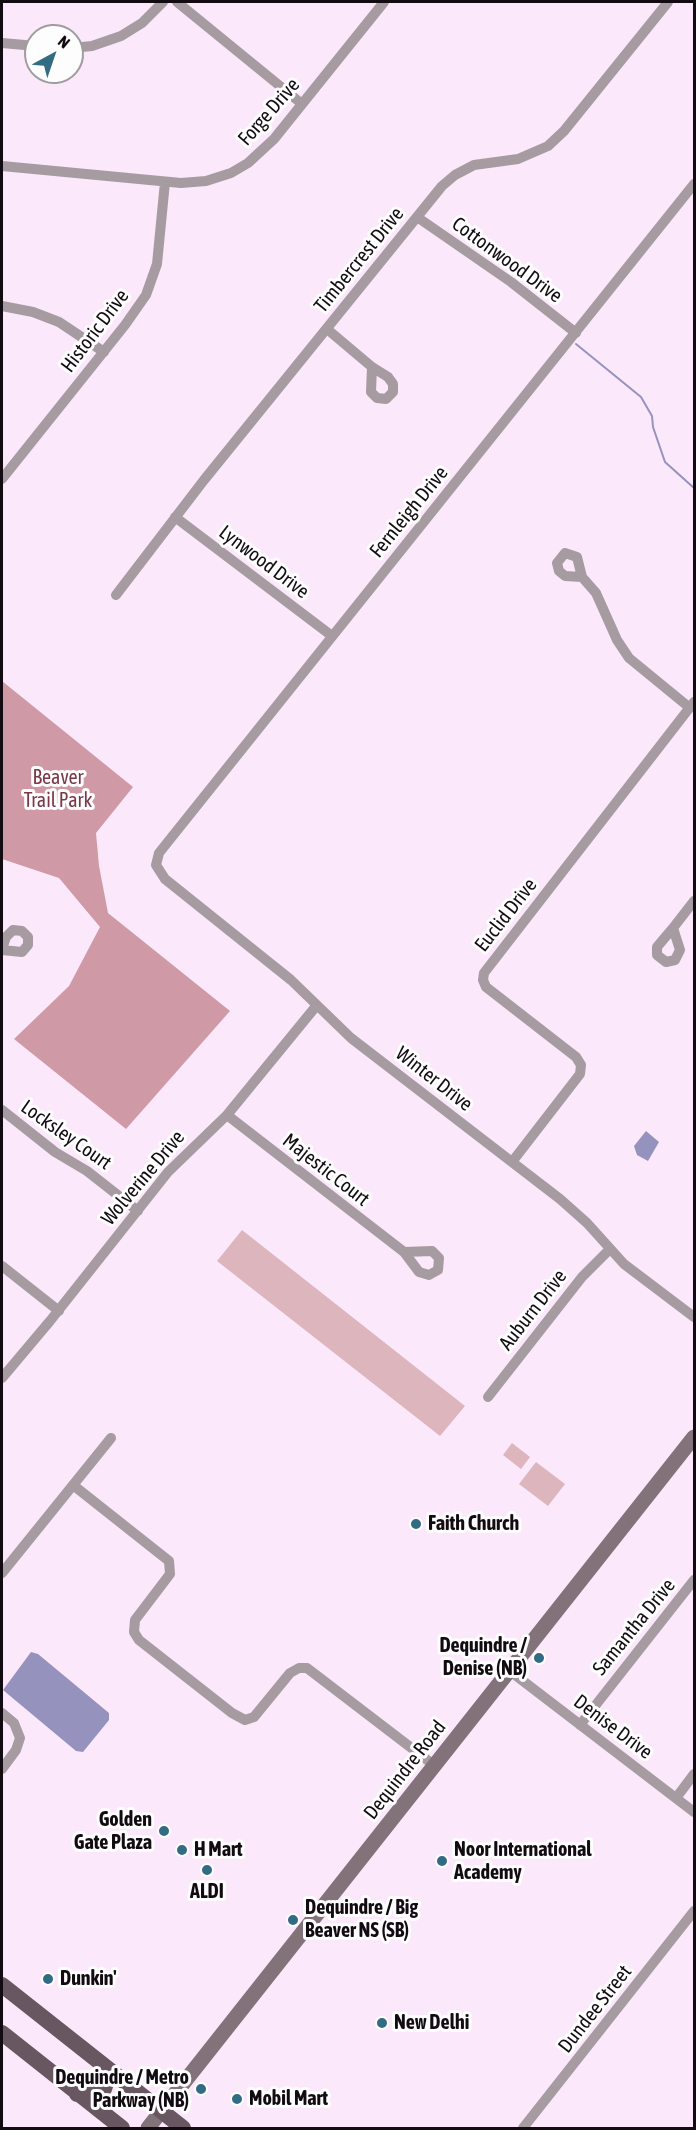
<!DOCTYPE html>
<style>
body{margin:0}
#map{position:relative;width:696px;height:2130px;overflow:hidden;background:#fce8fb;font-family:"Asap Condensed",sans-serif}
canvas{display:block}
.frame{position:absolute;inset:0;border:3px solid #120c12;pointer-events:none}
.north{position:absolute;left:24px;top:24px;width:60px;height:60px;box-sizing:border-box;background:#fdfdfd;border:2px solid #9f9d9f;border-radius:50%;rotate:40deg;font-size:16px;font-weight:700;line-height:24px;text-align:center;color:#120c12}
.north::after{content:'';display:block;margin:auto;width:21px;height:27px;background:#316b84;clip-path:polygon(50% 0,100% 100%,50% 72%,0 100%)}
</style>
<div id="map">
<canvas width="696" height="2130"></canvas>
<div class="frame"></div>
<div class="north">N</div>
</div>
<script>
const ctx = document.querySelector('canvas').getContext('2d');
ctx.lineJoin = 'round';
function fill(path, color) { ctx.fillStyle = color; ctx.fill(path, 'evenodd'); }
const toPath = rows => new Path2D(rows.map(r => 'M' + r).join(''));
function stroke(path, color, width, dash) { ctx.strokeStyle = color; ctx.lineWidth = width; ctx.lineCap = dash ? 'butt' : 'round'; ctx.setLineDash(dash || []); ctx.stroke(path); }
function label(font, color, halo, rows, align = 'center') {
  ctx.font = font + ' "Asap Condensed",sans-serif'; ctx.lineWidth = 6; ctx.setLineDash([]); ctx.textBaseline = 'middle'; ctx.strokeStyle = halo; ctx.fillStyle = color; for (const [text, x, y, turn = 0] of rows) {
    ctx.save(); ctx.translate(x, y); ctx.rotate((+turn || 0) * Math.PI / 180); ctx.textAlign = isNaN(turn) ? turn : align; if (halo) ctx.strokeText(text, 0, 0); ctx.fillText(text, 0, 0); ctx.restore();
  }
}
fill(toPath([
 [242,1230,465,1406,440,1436,217,1261],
 [512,1443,530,1457,521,1469,503,1455],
 [536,1462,565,1484,548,1506,519,1484]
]), '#ddb5bc');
fill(toPath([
 [2,681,133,787,96,833,99,866,108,913,230,1011,126,1129,14,1039,69,986,100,927,59,878,2,859]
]), '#cf9aa5');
fill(toPath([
 [646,1131,659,1142,648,1161,637,1155,634,1146],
 [31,1652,38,1654,109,1713,109,1720,83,1752,76,1751,3,1690]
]), '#9592be');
stroke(toPath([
 [576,344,641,397,652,416,653,427,665,462,694,488]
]), '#9592be', 2);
stroke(toPath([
 [177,2,302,104],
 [2,43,36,46],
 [72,48,92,46,121,36,142,23,163,2],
 [2,166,181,183,206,181,231,173,248,163,274,139,384,2],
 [694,184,159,853,156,865,165,879,291,980,351,1038,560,1199,587,1223,624,1264,694,1317],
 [417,217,511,282,576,333],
 [2,306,33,312,59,322,104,352],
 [327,329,372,367],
 [372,367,388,377,393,384,393,392,386,399,377,398,371,392,372,367],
 [2,479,125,325,146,295,157,264,165,182],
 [175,517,332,636],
 [565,553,577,557,582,577,565,576,559,571,557,563,565,553],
 [582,577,596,593,617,640,629,658,690,708],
 [116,595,204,480,442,186,455,175,474,165,518,159,548,146,564,131,668,2],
 [673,928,680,950,675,960,666,962,657,955,657,947,673,928],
 [673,928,694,901],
 [2,949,6,937,13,930,22,931,28,937,28,945,22,952,2,950],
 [2,1110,55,1152,87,1171,138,1211],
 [227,1115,404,1252,419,1272,429,1275,438,1270,439,1258,432,1251,404,1252],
 [512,1162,580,1074,581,1065,576,1057,486,987,483,980,484,973,694,702],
 [2,1266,59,1311],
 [2,1378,50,1321,168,1172,227,1115,317,1005],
 [488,1397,582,1277,610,1249],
 [73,1485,169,1561,170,1574,135,1620,134,1632,139,1640,232,1713,245,1720,254,1717,290,1673,299,1668,307,1668,435,1766],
 [2,1573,111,1438],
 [510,1671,694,1812],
 [2,1713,14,1723,20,1738,16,1750,2,1769],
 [580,1725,694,1580],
 [676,1798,694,1774],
 [523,2128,694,1911]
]), '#a69ba0', 10);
stroke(toPath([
 [148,2128,694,1437]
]), '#82737a', 15);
stroke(toPath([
 [2,1985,183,2128],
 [2,2033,122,2128],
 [77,2094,92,2095,104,2089,110,2071]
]), '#685660', 16);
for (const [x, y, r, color] of [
 [416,1524,6,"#316b84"],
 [539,1658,6,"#316b84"],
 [164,1831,6,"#316b84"],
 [182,1850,6,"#316b84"],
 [442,1861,6,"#316b84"],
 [207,1870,6,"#316b84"],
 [293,1920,6,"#316b84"],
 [48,1979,6,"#316b84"],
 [382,2023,6,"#316b84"],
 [201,2089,6,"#316b84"],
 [237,2099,6,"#316b84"]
]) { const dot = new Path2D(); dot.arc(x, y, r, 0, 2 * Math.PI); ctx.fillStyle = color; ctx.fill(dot); stroke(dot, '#fdfdfd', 2); }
label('20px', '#120c12', '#fdfdfd', [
 ["Forge Drive",269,112,-49],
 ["Timbercrest Drive",359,260,-51],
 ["Cottonwood Drive",507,260,36],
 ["Historic Drive",95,331,-53],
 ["Fernleigh Drive",409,512,-51],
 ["Lynwood Drive",264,562,37],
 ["Euclid Drive",506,915,-52],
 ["Winter Drive",434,1079,38],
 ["Locksley Court",66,1135,35],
 ["Majestic Court",326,1170,38],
 ["Wolverine Drive",143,1178,-50],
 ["Auburn Drive",533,1310,-52],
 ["Samantha Drive",634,1627,-51],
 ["Denise Drive",613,1727,37],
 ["Dequindre Road",405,1770,-52],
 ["Dundee Street",595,2009,-52]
]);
label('20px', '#7a3748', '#fdfdfd', [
 ["Beaver",58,778],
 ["Trail Park",58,801]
]);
label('bold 20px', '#120c12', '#fdfdfd', [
 ["Faith Church",428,1524],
 ["Dequindre /",527,1646,"right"],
 ["Denise (NB)",527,1669,"right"],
 ["Golden",152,1820,"right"],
 ["Gate Plaza",152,1843,"right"],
 ["H Mart",194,1850],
 ["Noor International",454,1850],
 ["Academy",454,1873],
 ["ALDI",207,1892,"center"],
 ["Dequindre / Big",305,1908],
 ["Beaver NS (SB)",305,1931],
 ["Dunkin'",60,1979],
 ["New Delhi",394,2023],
 ["Dequindre / Metro",189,2078,"right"],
 ["Parkway (NB)",189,2101,"right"],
 ["Mobil Mart",249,2099]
], 'left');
</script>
